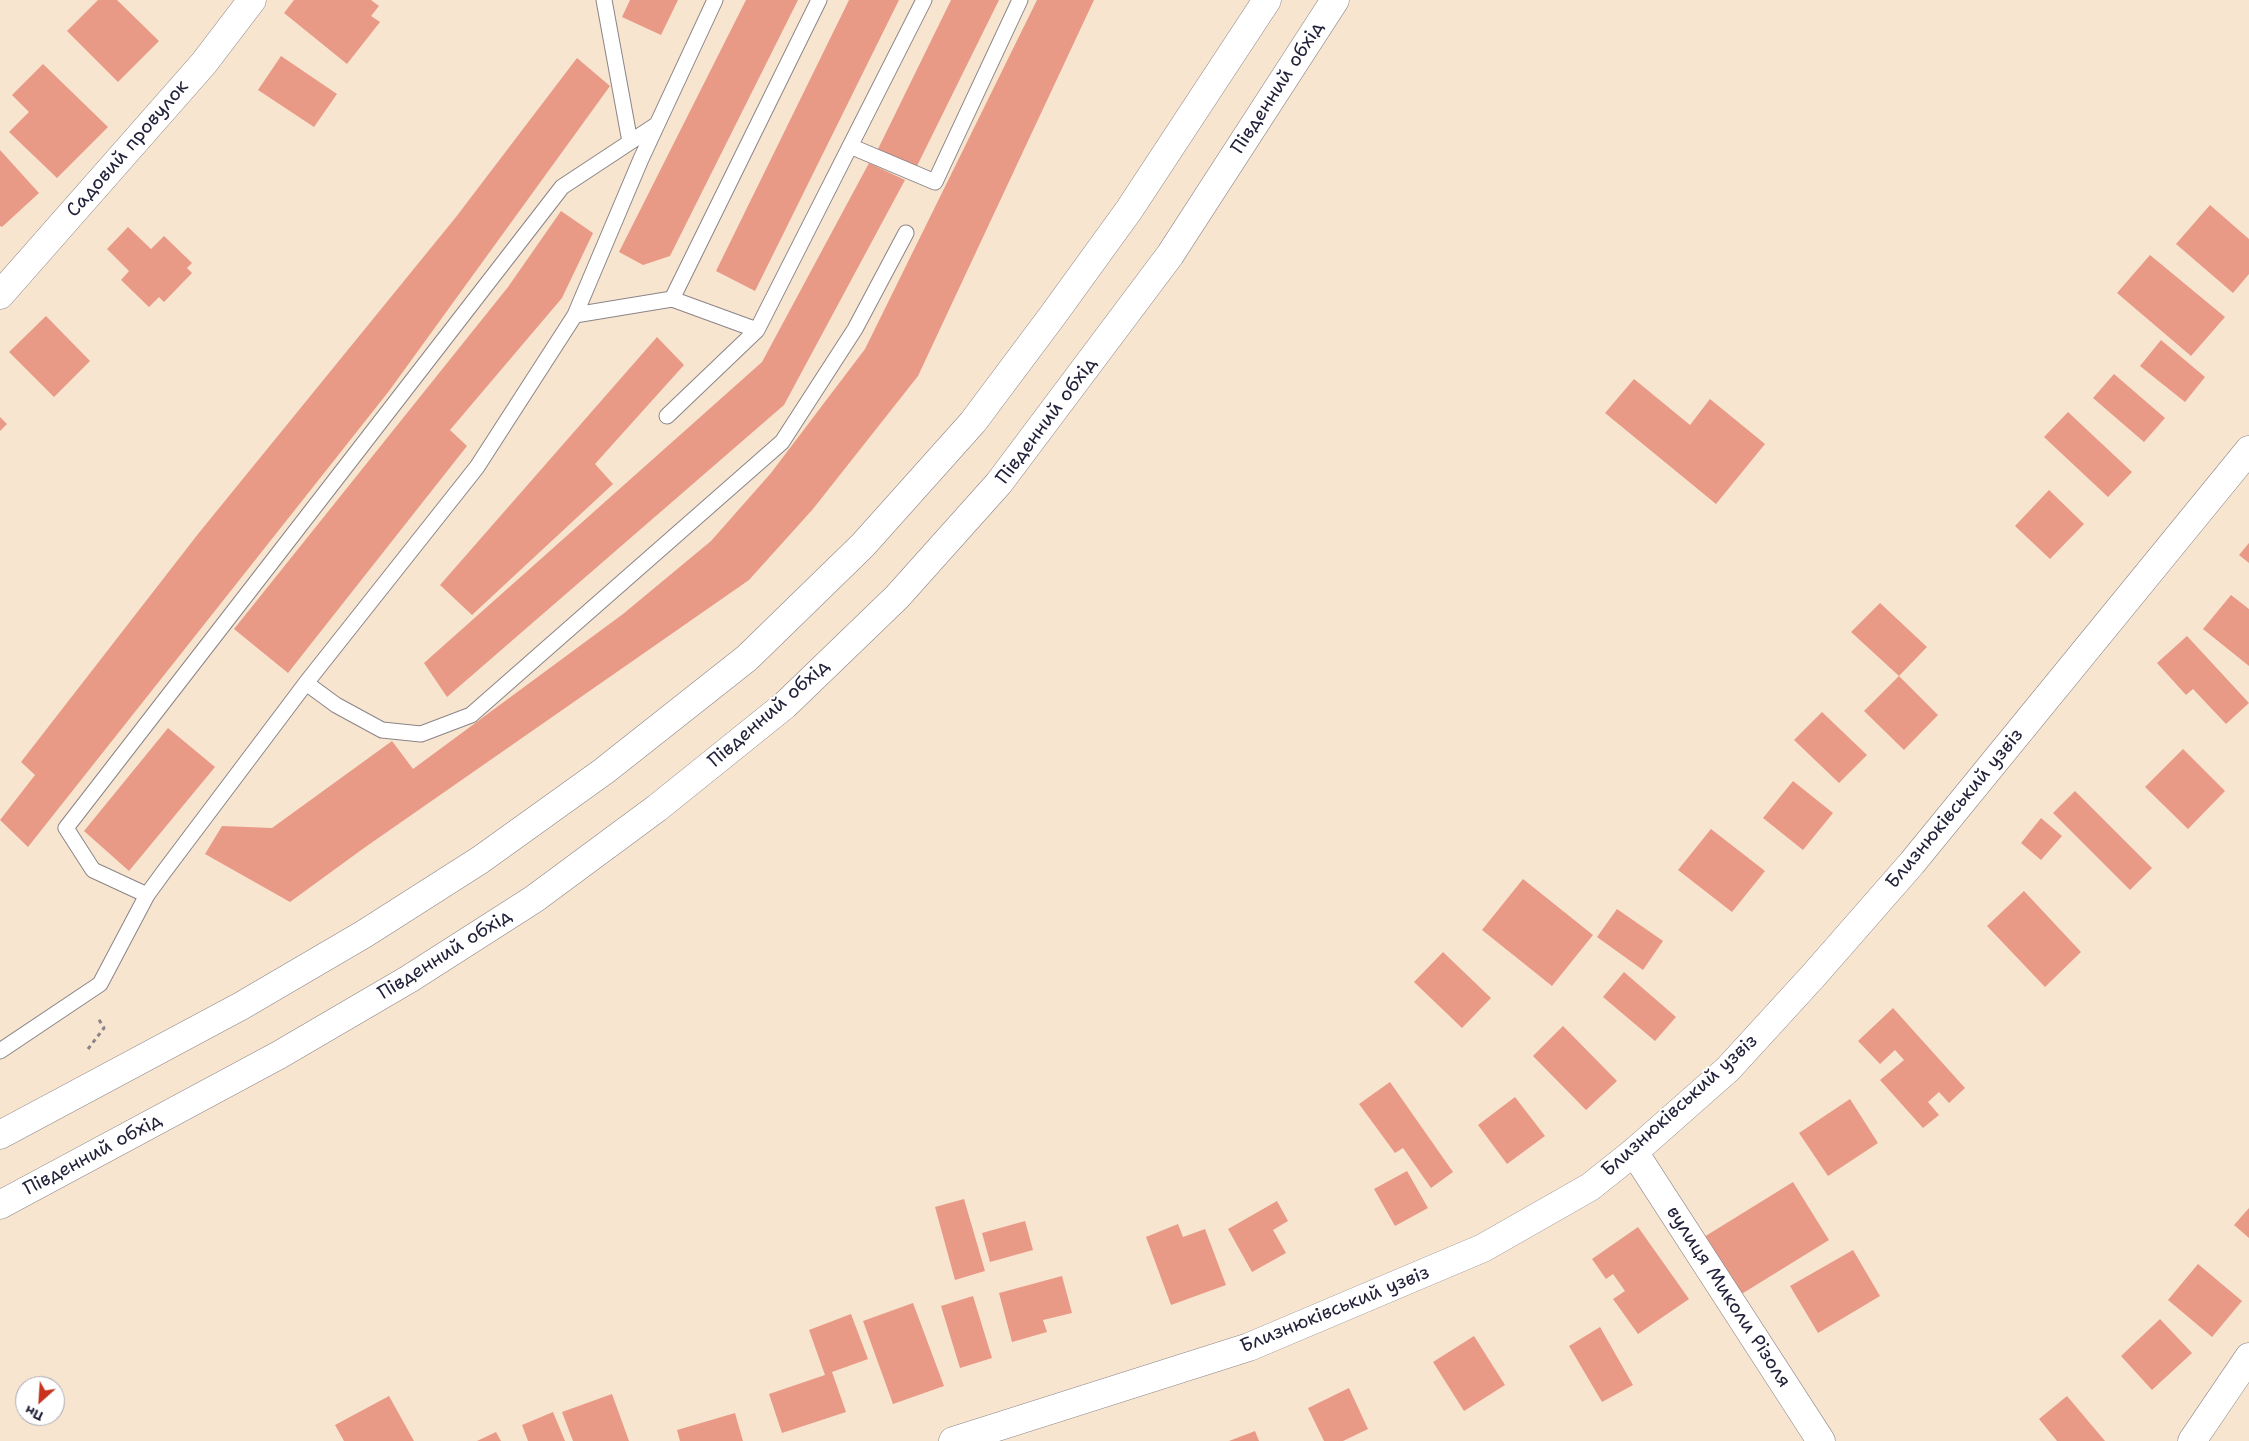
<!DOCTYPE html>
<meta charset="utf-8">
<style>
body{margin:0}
#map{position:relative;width:2249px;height:1441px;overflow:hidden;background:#f7e5d0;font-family:"Shantell Sans",sans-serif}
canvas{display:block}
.north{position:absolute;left:15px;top:1376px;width:50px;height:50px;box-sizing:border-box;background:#fff;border:1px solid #a7a7b1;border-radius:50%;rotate:206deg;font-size:14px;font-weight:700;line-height:20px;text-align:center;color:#22223b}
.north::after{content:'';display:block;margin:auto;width:18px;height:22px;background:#c8321e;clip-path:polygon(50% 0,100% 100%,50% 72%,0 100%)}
</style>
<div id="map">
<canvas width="2249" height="1441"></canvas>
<div class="north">Пн</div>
</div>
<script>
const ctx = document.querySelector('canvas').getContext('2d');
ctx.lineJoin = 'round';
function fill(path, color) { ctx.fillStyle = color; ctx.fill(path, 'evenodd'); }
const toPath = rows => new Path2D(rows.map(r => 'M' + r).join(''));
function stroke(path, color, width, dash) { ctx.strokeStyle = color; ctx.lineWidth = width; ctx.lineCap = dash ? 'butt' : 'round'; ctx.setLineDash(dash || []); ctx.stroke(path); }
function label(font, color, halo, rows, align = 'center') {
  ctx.font = font + ' "Shantell Sans",sans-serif'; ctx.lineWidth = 4; ctx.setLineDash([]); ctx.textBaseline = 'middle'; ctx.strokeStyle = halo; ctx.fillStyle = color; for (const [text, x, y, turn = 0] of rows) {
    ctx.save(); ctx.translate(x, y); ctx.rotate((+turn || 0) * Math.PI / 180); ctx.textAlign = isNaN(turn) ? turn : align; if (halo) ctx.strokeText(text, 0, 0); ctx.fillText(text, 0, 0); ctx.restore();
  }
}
fill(toPath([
 [98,0,117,0,159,41,118,82,67,31],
 [294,0,371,0,379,6,371,16,380,22,347,64,284,13],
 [630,0,678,0,661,35,622,17],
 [746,0,798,0,670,256,643,265,619,252],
 [849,0,899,0,755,291,716,271],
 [951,0,999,0,916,168,878,149],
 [1037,0,1094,0,918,376,813,509,749,580,364,848,290,902,205,854,222,826,272,828,392,741,413,769,623,614,711,541,771,473,865,349],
 [281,56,337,94,314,127,258,90],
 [577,58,610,86,389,391,28,847,0,820,35,775,21,762,198,534,456,217],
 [43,64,108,127,57,178,9,132,29,112,12,95],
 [0,150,39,193,2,227,0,226],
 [869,163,905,180,784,405,447,697,424,663,762,362],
 [2210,205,2249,239,2249,274,2233,293,2176,244],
 [561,211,593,233,562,298,450,430,467,446,288,673,234,629,508,287],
 [128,227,151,249,164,236,192,263,187,268,192,273,164,302,159,297,149,307,121,280,129,271,107,249],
 [2150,255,2225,317,2191,356,2117,293],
 [46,316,90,361,54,397,9,352],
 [657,337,684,365,595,464,613,484,472,615,440,585],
 [2161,340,2205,377,2185,402,2140,366],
 [2114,374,2165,418,2144,442,2093,398],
 [1634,379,1690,425,1710,399,1765,444,1716,504,1605,413],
 [2068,412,2132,472,2108,497,2044,437],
 [0,417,7,424,0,431],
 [2049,490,2084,524,2050,559,2015,526],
 [2249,543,2249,563,2239,555],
 [2231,595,2249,609,2249,666,2203,629],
 [1880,603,1927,647,1899,676,1851,632],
 [2187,636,2249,703,2226,724,2193,689,2186,695,2157,663],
 [1899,676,1938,715,1904,750,1864,711],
 [1822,712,1867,755,1839,783,1794,740],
 [168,728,215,767,129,871,84,831],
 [2183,749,2225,791,2188,829,2145,787],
 [1793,781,1833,813,1803,850,1763,818],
 [2075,791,2152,868,2130,890,2053,813],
 [2041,818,2062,836,2041,860,2021,843],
 [1711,829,1765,871,1732,912,1678,870],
 [1523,879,1593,935,1552,986,1482,930],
 [2024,891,2081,952,2045,987,1987,926],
 [1617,909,1663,941,1643,970,1597,937],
 [1443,952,1491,998,1462,1028,1414,982],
 [1624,972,1676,1017,1655,1041,1603,997],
 [1893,1008,1965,1088,1949,1103,1939,1092,1928,1102,1939,1115,1923,1128,1880,1080,1904,1060,1895,1050,1880,1064,1858,1041],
 [1563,1026,1617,1081,1586,1110,1533,1056],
 [1390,1082,1453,1172,1431,1188,1403,1148,1395,1153,1359,1104],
 [1515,1097,1545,1136,1507,1164,1478,1125],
 [1850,1099,1878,1143,1828,1176,1799,1133],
 [1407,1171,1428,1208,1395,1226,1374,1189],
 [1793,1182,1829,1240,1740,1295,1704,1237],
 [964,1199,985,1271,955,1280,935,1207],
 [1277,1201,1288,1221,1273,1230,1286,1253,1252,1272,1228,1229],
 [2249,1208,2249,1238,2234,1225],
 [1025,1221,1033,1250,990,1262,982,1233],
 [1178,1224,1183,1237,1205,1229,1226,1285,1171,1305,1146,1237],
 [1638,1227,1689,1299,1638,1334,1613,1299,1625,1291,1613,1274,1606,1279,1592,1259],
 [1853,1250,1880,1296,1818,1333,1790,1286],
 [2198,1264,2242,1301,2212,1337,2168,1300],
 [1062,1276,1072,1313,1043,1320,1047,1332,1012,1342,999,1293],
 [973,1296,992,1358,960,1368,941,1306],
 [913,1303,944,1386,893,1404,863,1321],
 [851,1314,868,1359,832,1372,846,1412,782,1433,769,1394,825,1375,809,1330],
 [2160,1319,2192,1353,2152,1390,2121,1356],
 [1600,1327,1633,1385,1602,1402,1569,1346],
 [1474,1336,1505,1385,1464,1411,1433,1362],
 [1349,1388,1368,1429,1343,1441,1324,1441,1308,1408],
 [612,1394,629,1441,573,1441,562,1412],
 [389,1396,414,1441,344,1441,335,1425],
 [2067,1396,2105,1441,2057,1441,2039,1419],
 [553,1412,565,1441,528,1441,522,1425],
 [735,1413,743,1441,680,1441,677,1430],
 [1255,1431,1259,1441,1229,1441],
 [496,1432,501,1441,477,1441]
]), '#e99a86');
const service = toPath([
 [604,0,630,142],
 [850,146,935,182,1020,0],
 [672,299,757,330,924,0],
 [575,315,672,299,819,0],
 [667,416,757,330],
 [306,683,336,705,382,730,421,734,471,715,782,442,855,329,906,233],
 [147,895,93,870,66,828,562,187,656,125],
 [0,1051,100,984,147,895,163,873,306,683,477,467,575,315,641,159,715,0]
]);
const minor = toPath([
 [0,295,204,63,252,0],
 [1634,1152,1821,1441],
 [2192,1441,2249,1357]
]);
const tertiary = toPath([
 [953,1441,1249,1347,1483,1248,1590,1187,1634,1152,1728,1069,1814,975,1912,863,2249,450]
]);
const primary = toPath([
 [0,1135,241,1006,364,934,480,860,604,771,747,658,863,545,973,422,1053,315,1129,210,1267,0],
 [0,1205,279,1055,409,979,534,899,657,808,785,705,897,597,999,483,1170,255,1335,0]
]);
stroke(service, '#8c8486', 17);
stroke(minor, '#8c8486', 29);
stroke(tertiary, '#8c8486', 29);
stroke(primary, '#8c8486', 29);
stroke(toPath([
 [88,1049,104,1028,98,1018]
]), '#8c8486', 3, [4, 4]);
stroke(service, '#fff', 15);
stroke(minor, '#fff', 28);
stroke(tertiary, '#fff', 28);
stroke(primary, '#fff', 28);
label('19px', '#22223b', '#fff', [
 ["Південний обхід",1278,88,-57],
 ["Садовий провулок",128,149,-49],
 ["Південний обхід",1047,421,-53],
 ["Південний обхід",769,714,-41],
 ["Близнюківський узвіз",1955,809,-50],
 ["Південний обхід",445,955,-32],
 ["Близнюківський узвіз",1680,1106,-42],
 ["Південний обхід",93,1155,-28],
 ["вулиця Миколи Різоля",1728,1297,57],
 ["Близнюківський узвіз",1335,1310,-22]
]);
</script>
